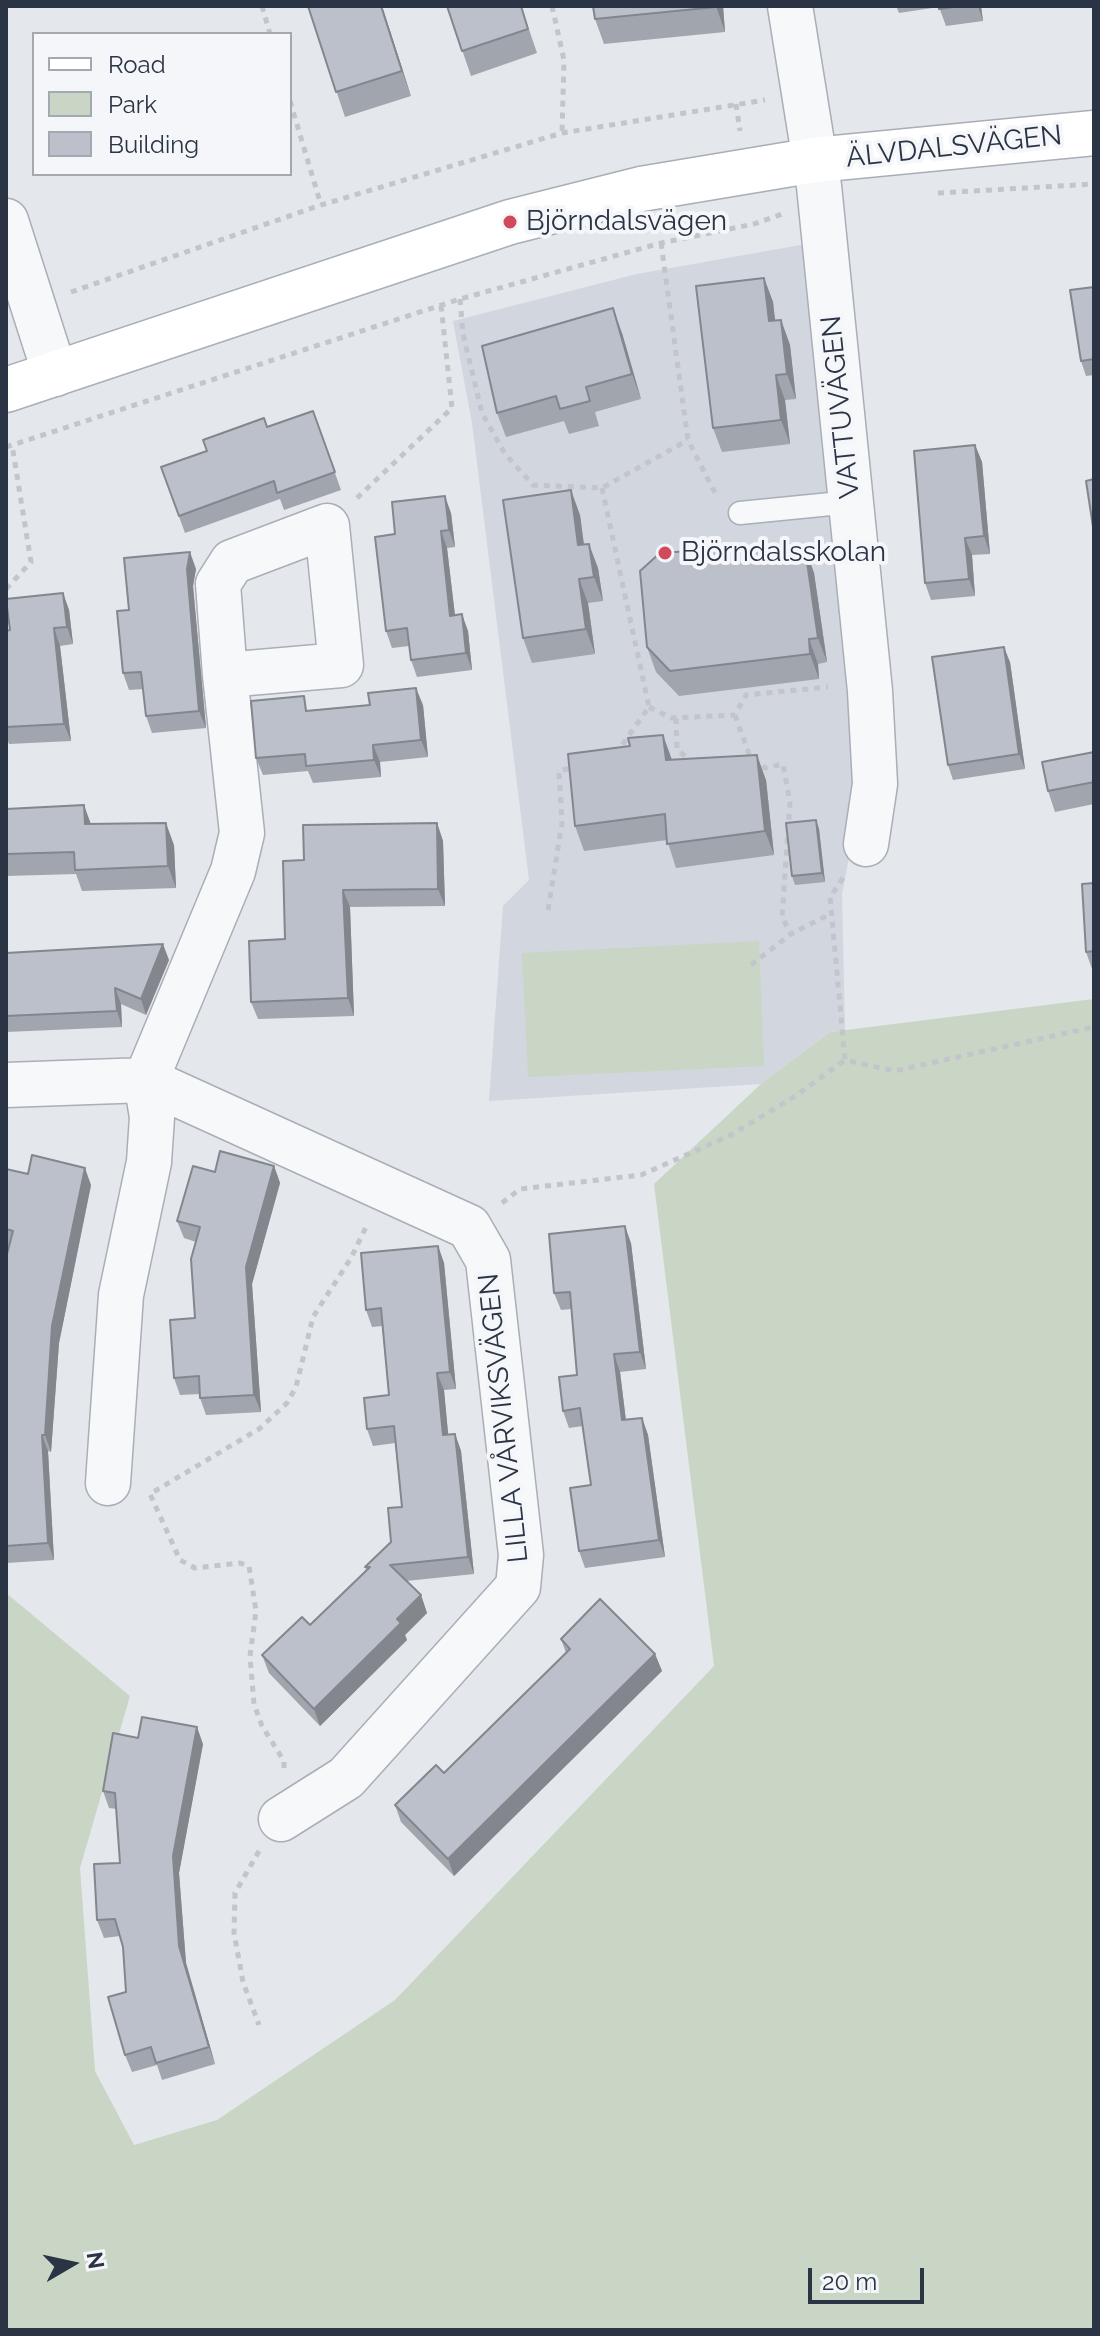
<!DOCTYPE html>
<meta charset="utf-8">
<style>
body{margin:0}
#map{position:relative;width:1100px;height:2336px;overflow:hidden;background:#e4e7ec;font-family:Raleway,sans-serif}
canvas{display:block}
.frame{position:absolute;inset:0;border:8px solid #2b3445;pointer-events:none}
.legend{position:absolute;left:32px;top:32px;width:260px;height:144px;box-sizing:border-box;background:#f4f6f9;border:2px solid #a4a8b1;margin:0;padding:10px 14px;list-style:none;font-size:24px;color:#2b3445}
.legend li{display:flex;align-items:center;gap:16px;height:40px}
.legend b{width:40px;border:2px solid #a4a8b1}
.north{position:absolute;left:32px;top:2224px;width:80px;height:80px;-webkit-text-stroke:6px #f4f6f9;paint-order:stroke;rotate:81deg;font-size:22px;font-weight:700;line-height:32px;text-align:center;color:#2b3445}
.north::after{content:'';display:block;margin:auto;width:28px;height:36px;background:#2b3445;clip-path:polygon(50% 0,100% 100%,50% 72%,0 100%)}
.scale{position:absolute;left:808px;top:2268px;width:116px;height:36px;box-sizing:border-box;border:4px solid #2b3445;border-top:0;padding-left:10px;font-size:24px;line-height:28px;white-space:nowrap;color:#2b3445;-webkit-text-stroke:6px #f4f6f9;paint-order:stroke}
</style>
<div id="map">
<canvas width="1100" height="2336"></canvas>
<div class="frame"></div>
<ul class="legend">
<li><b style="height:10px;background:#fff"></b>Road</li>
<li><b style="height:22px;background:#c9d6c5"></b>Park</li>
<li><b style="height:22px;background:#bbc0ca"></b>Building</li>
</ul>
<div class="north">N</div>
<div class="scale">20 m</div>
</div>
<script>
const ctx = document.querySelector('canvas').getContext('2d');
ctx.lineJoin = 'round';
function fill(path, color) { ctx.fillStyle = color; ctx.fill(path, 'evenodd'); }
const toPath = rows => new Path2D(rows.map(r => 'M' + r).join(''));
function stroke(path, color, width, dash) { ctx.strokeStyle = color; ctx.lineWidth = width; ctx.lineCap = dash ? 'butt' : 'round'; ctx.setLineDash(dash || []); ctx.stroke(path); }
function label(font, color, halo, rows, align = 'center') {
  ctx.font = font + ' Raleway,sans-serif'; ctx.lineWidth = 8; ctx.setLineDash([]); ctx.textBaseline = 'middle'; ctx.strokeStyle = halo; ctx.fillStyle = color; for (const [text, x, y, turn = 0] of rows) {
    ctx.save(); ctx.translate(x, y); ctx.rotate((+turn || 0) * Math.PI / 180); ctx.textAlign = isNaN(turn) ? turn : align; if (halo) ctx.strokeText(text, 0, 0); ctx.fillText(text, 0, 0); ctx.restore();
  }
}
fill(toPath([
 [812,243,858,810,842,894,845,1030,830,1032,761,1084,489,1101,503,906,529,880,472,423,453,321,637,274]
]), '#d2d6de');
fill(toPath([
 [759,941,764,1066,528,1077,522,953],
 [1094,999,1094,2330,6,2330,6,1593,130,1696,80,1868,95,2071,134,2145,217,2120,395,2000,714,1666,654,1184,761,1084,830,1032]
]), '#c9d6c5');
const lane = toPath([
 [740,513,851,502]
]);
const street = toPath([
 [790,6,819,186,870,691,875,784,866,844],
 [6,221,55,374],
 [6,1085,146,1080,469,1227,488,1260,521,1555,518,1587,346,1778,281,1819],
 [108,1483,121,1295,149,1162,152,1117,146,1080,233,871,242,833,225,675,218,584,232,562,327,526,341,665,225,675]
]);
const secondary = toPath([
 [6,390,510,222,641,189,815,160,1094,133]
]);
stroke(lane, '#a9aeb7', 25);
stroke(street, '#a9aeb7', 47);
stroke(secondary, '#a9aeb7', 47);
stroke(toPath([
 [262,6,270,34],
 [552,6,564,60,562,133],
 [290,101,321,205],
 [736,104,740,131],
 [938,193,1094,184],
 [661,243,688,440,717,497],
 [71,292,321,205,562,133,765,100],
 [460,299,463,334,482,413,505,454,533,485,602,488,688,440],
 [6,447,460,299,661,243,754,224,782,214],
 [602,488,649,707,617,752],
 [357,498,452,408,441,305],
 [6,589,31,562,12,445],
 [649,707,671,718,735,715,746,695,828,687],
 [735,715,750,757,765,768,783,764,790,803,782,917,791,934,832,913],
 [676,718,677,750,692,761],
 [843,878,830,897,845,1060,894,1071,1094,1027],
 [548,910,562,823,559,771,574,767],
 [751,965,791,934],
 [502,1203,520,1189,641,1175,731,1135,797,1095,845,1060],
 [284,1768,284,1761,262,1726,254,1704,250,1656,256,1611,249,1566,240,1563,195,1568,180,1560,150,1494,259,1429,287,1403,296,1387,313,1317,351,1258,367,1225],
 [259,1851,235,1893,234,1933,243,1982,259,2025]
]), '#c2c5cb', 5, [6, 6]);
stroke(lane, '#f7f8fa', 22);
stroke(street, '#f7f8fa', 44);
stroke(secondary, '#fff', 44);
fill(toPath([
 [308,6,382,6,411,96,345,117],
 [447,6,521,6,537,53,471,76],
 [593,6,723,6,725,32,604,44,595,19],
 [896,6,981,6,983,21,946,26,939,7,899,13],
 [764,278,773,302,775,321,781,320,790,345,796,399,785,400,790,444,722,452,713,428],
 [1094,287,1094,375,1086,376,1081,361],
 [622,333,641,399,595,412,599,426,569,434,564,421,506,437,497,413],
 [313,411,341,490,284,510,280,499,185,533,161,467],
 [975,445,982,462,990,554,972,555,975,596,931,600,925,583],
 [451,513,455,547,447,548,455,615,468,631,472,670,417,677,411,660,409,646,392,648,386,631],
 [580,515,584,544,598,568,603,601,588,603,595,654,532,663,523,638],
 [795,544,797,549,805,548,814,573,827,662,818,664,819,679,679,696,656,672,647,647],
 [196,569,193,586,206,728,152,733,146,716,143,689,129,690,123,673,129,610],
 [63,593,69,610,73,644,60,646,71,741,9,744,6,736,6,631,10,630],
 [1010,662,1025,769,953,780,948,765],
 [423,705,428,757,380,762,381,777,313,783,308,771,263,775,256,758,310,710],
 [1094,752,1094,804,1055,812,1048,791],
 [672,759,766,780,774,855,676,868,667,840,584,851,575,826],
 [6,809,91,824,174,845,176,888,82,891,76,874,6,876],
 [816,820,819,829,825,882,795,885,792,876],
 [437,823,443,841,445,906,350,907,354,1016,258,1019,251,1002,285,939,304,860],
 [1094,883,1094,969,1092,969,1086,952],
 [6,953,169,960,146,1015,121,1004,122,1027,6,1032],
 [274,1166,280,1183,252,1284,261,1412,206,1415,200,1398,200,1394,180,1395,174,1378,195,1318,196,1242,184,1238,177,1221,215,1172],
 [6,1169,28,1174,91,1185,59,1343,51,1452,48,1451,54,1560,6,1563,6,1258,9,1245,6,1244],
 [631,1243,646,1369,620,1372,626,1420,642,1418,648,1435,665,1557,585,1568,579,1551,591,1485,583,1426,569,1428,563,1411,577,1375,571,1309,561,1310,554,1293],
 [438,1246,444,1263,456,1389,444,1390,448,1435,455,1434,461,1451,474,1574,406,1581,421,1595,427,1613,405,1635,407,1640,320,1726,269,1673,262,1655,310,1625,366,1570,365,1567,391,1542,402,1507,395,1443,373,1446,367,1429,389,1395,382,1326,372,1327,366,1310],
 [561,1639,655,1654,662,1671,454,1876,401,1822,395,1805,444,1773,566,1653],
 [138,1738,203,1744,179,1873,186,1963,215,2064,162,2080,157,2065,132,2072,125,2055,126,1992,123,1947,120,1936,104,1938,97,1920,120,1863,117,1809,109,1808,103,1791]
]), '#a1a5ae');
fill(toPath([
 [381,6,382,6,411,96,402,71],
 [716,6,723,6,725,32],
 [978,6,981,6,983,21],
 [764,278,773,302,778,346,769,321],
 [613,308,622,333,641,399,632,374],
 [781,320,790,345,796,399,787,374],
 [776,375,785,400,790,444,781,420],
 [975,445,982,462,990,554,984,536],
 [571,490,580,515,587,570,578,545],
 [445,496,451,513,455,547,449,530],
 [441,531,447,548,457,633,450,616],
 [965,538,972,555,975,596,969,579],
 [589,544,598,568,603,601,594,577],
 [805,548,814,573,827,662,818,638],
 [190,552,196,569,193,586,206,728,199,711,187,569],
 [579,579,588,603,595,654,586,629],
 [63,593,69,610,73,644,67,627],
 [462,614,468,631,472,670,466,653],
 [54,628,60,646,71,741,64,724],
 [809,639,818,664,819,679,810,654],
 [1004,647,1010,662,1025,769,1019,754],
 [416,688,423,705,428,757,421,740],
 [663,735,672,760,666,760],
 [373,745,380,762,381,777,374,760],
 [757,755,766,780,774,855,765,831],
 [84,805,92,827,85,824],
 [816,820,819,829,825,882,822,873],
 [166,823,174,845,176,888,168,866],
 [437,823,443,841,445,906,438,889],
 [343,890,350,907,354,1016,348,998],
 [163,944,169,960,146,1015,141,999],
 [115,988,121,1004,122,1027,117,1011],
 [274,1166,280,1183,252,1284,261,1412,254,1395,246,1267],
 [85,1168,91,1185,59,1343,51,1452,45,1435,52,1326],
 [625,1226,631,1243,646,1369,640,1352],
 [438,1246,444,1263,456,1389,450,1372],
 [614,1354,620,1372,628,1438,622,1420],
 [437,1373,444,1390,450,1453,443,1435],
 [642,1418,648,1435,665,1557,659,1540],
 [455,1434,461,1451,474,1574,468,1557],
 [42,1435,48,1451,54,1560,48,1543],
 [421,1595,427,1613,405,1635,407,1640,320,1726,314,1709],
 [655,1654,662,1671,454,1876,448,1859],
 [197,1727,203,1744,179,1873,186,1963,215,2064,209,2047,179,1946,173,1856]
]), '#83868d');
const building = toPath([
 [308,6,381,6,402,71,336,92,308,6],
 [447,6,521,6,528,29,462,51,447,6],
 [593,6,716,6,716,7,595,19,593,6],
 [939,6,961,6,939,9,939,6],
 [764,278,769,321,781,320,787,374,776,375,781,420,713,428,696,286,764,278],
 [1094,287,1094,359,1081,361,1070,290,1094,287],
 [613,308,632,374,586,387,590,401,560,409,556,396,497,413,482,346,613,308],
 [313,411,335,472,277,493,274,481,179,516,161,467,207,451,203,440,264,418,267,427,313,411],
 [975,445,984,536,965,538,969,579,925,583,914,451,975,445],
 [1094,479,1094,533,1086,481,1094,479],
 [571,490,578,545,589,544,594,577,579,579,586,629,523,638,503,500,571,490],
 [445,496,449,530,441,531,450,616,462,614,466,653,411,660,407,628,386,631,375,537,395,534,392,502,445,496],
 [795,544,796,549,805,548,818,638,809,639,810,654,670,671,647,647,640,571,660,553,795,544],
 [190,552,187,569,199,711,146,716,141,672,123,673,117,611,129,610,124,558,190,552],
 [63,593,67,627,54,628,64,724,6,727,6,631,10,630,6,599,63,593],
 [1004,647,1019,754,948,765,932,657,1004,647],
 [416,688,421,740,373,745,374,760,306,766,305,754,256,758,251,701,304,696,306,711,370,705,368,693,416,688],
 [663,735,666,760,757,755,765,831,667,844,665,814,575,826,568,754,630,746,628,738,663,735],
 [1094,752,1094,782,1048,791,1042,762,1094,752],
 [84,805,85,824,166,823,168,866,75,870,74,852,6,854,6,809,84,805],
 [816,820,822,873,792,876,786,823,816,820],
 [437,823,438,889,343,890,348,998,251,1002,249,941,285,939,283,861,304,860,303,825,437,823],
 [1094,883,1094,951,1086,952,1082,884,1094,883],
 [163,944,141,999,115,988,117,1011,6,1016,6,953,163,944],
 [220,1151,274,1166,246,1267,254,1395,200,1398,199,1376,174,1378,170,1320,195,1318,191,1259,200,1227,177,1221,193,1166,215,1172,220,1151],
 [32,1155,85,1168,52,1326,45,1435,42,1435,48,1543,6,1546,6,1258,13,1231,6,1229,6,1169,28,1174,32,1155],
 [625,1226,640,1352,614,1354,622,1420,642,1418,659,1540,579,1551,570,1488,591,1485,580,1408,563,1411,559,1377,577,1375,570,1292,554,1293,549,1234,625,1226],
 [438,1246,450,1372,437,1373,443,1435,455,1434,468,1557,390,1565,421,1595,397,1619,401,1623,314,1709,262,1655,302,1617,310,1625,370,1567,365,1567,391,1542,388,1508,402,1507,394,1426,367,1429,364,1398,389,1395,381,1308,366,1310,361,1253,438,1246],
 [600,1599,655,1654,448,1859,395,1805,436,1765,444,1773,570,1649,561,1639,600,1599],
 [142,1717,197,1727,173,1856,179,1946,209,2047,156,2063,151,2047,125,2055,108,1997,126,1992,123,1947,115,1919,97,1920,94,1864,120,1863,115,1793,103,1791,113,1733,138,1738,142,1717]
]);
fill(building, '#bbc0ca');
stroke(building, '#83868d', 2);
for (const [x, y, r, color] of [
 [510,222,8,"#d1495b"],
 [665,553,8,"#d1495b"]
]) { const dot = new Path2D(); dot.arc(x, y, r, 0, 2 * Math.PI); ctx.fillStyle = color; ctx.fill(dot); stroke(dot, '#f4f6f9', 3); }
label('28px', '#2b3445', '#f4f6f9', [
 ["ÄLVDALSVÄGEN",954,147,-6],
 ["VATTUVÄGEN",841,407,-96],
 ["LILLA VÅRVIKSVÄGEN",504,1418,-96]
]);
label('28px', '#2b3445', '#f4f6f9', [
 ["Björndalsvägen",526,222],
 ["Björndalsskolan",681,553]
], 'left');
</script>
